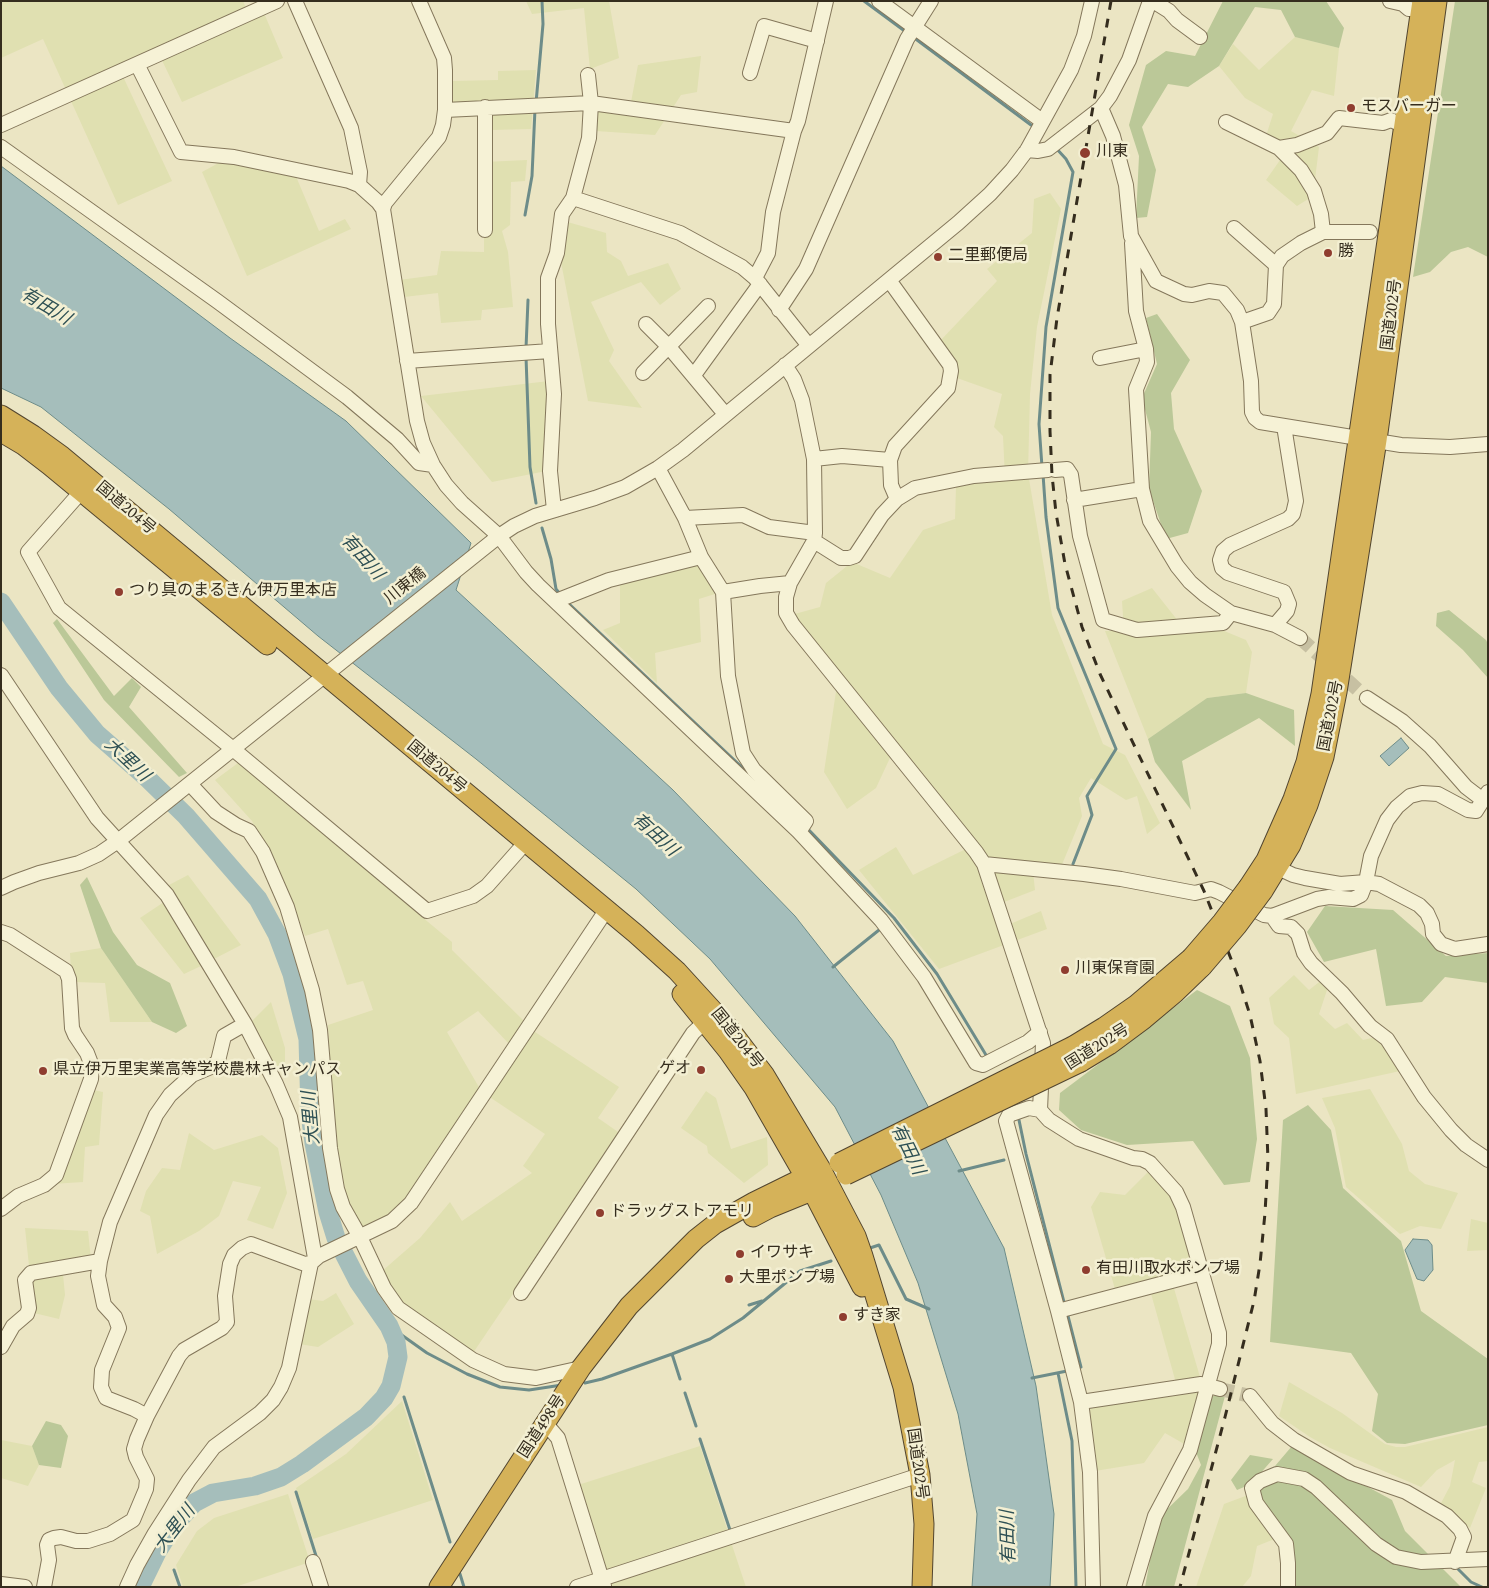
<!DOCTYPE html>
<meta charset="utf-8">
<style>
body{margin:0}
#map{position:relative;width:1489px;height:1588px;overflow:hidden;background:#ebe5c3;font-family:Spectral,serif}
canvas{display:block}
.frame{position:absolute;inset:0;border:2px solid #352d1e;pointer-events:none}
</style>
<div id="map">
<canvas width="1489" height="1588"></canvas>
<div class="frame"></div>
</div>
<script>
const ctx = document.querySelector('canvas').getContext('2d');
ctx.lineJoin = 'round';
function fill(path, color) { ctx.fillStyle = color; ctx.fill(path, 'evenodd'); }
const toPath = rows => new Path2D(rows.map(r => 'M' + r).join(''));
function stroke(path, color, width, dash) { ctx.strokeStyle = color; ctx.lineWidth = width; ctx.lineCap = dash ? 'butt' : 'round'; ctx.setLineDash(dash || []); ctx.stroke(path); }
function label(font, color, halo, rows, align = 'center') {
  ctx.font = font + ' Spectral,"Noto Sans JP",serif'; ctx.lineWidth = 5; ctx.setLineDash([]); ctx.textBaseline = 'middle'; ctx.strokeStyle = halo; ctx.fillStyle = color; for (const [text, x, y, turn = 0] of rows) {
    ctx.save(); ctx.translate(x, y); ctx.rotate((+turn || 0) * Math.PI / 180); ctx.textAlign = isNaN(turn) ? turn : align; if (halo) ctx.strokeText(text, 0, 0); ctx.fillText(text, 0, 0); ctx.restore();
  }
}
fill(toPath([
 [1,1,243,1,251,19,264,13,283,58,182,102,157,50,119,68,172,181,118,205,43,39,1,58],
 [526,1,609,1,619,58,590,69,584,8,532,14],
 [1295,37,1339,48,1334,96,1312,90,1291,131,1319,147,1313,196,1297,206,1266,180,1285,153,1266,136,1273,114,1245,98,1219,66,1233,44,1259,70],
 [701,56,697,92,681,95,655,135,596,131,594,101,631,102,638,65],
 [536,70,531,129,492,130,491,104,452,106,453,81,498,80,498,71],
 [224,160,295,174,319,231,345,219,351,229,247,276,202,172],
 [527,160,525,181,511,182,510,225,502,231,508,252,513,307,482,310,481,320,441,323,438,293,404,297,399,280,437,275,441,251,484,252,484,162],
 [1050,193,1061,209,1037,327,1030,394,1028,473,1052,615,1103,744,1125,755,1160,823,1147,834,1137,796,1126,800,1091,778,1079,798,1082,816,1061,867,1032,863,1035,890,994,906,1003,927,1041,911,1047,929,939,969,859,870,896,847,913,875,974,845,896,745,876,788,847,809,824,772,838,678,791,615,820,607,826,583,852,562,890,578,923,530,955,519,956,487,1005,478,1003,436,994,427,1002,394,957,378,940,341,997,281,987,269,1032,233,1034,199],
 [564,221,606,233,607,252,621,261,628,276,668,263,681,289,660,305,641,282,591,302,614,350,609,361,642,408,588,401,560,257],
 [549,381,546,471,492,482,421,396],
 [699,560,718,593,699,599,701,642,655,653,657,683,603,630,620,623,620,582],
 [1152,588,1186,631,1217,628,1246,640,1252,652,1246,693,1207,698,1148,739,1105,631,1124,631,1122,601],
 [238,763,452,942,452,950,525,1022,510,1045,478,1011,447,1032,480,1089,406,1200,388,1218,363,1229,343,1190,333,1129,328,1025,373,1010,363,981,347,985,328,929,305,936,284,883,252,821,215,780],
 [188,875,241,945,214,959,169,885],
 [167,900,203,965,184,974,140,918],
 [101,948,152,1022,110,1022,105,983,74,982,71,972,70,953],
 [1294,975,1309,990,1323,979,1328,987,1319,1014,1335,1029,1347,1023,1363,1040,1376,1037,1400,1071,1296,1094,1289,1038,1274,1024,1269,998],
 [271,1002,285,1048,285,1065,274,1070,250,1023],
 [532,1030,619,1087,598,1118,621,1134,473,1353,401,1305,381,1272,420,1238,450,1202,462,1221,532,1173,523,1166,545,1134,488,1096],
 [1370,1089,1402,1144,1409,1171,1425,1184,1458,1193,1441,1229,1420,1226,1400,1234,1346,1187,1335,1128,1322,1098],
 [93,1090,103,1092,99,1145,85,1147,83,1182,52,1184],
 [706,1091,716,1098,731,1149,767,1137,768,1165,744,1183,708,1153,707,1146,681,1128],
 [189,1133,214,1150,262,1135,278,1148,287,1193,273,1229,247,1220,261,1187,233,1181,219,1216,199,1231,157,1254,150,1216,140,1211,146,1191,162,1168,180,1170],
 [1151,1169,1177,1200,1196,1269,1115,1289,1091,1207,1100,1192,1125,1195],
 [1471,1219,1488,1223,1488,1250,1467,1251],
 [25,1228,88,1231,91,1260,62,1264,65,1295,59,1319,34,1313],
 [1173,1285,1200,1377,1176,1383,1150,1290],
 [336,1293,354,1324,318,1347,299,1344,308,1299,323,1301],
 [1289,1382,1342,1413,1385,1444,1396,1447,1405,1447,1488,1427,1488,1461,1479,1462,1472,1482,1486,1488,1470,1528,1440,1505,1450,1486,1455,1460,1437,1470,1421,1487,1330,1448,1310,1437,1279,1416],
 [1200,1388,1186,1445,1165,1433,1144,1463,1095,1471,1089,1405],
 [402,1401,433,1500,313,1539,296,1488,346,1454],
 [1,1440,32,1446,39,1465,28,1486,1,1478],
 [700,1446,728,1532,606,1572,578,1485],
 [288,1494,310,1562,235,1587,183,1587,176,1565,197,1531,214,1518],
 [1248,1495,1277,1538,1257,1546,1251,1576,1242,1587,1196,1587,1224,1504],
 [731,1542,746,1587,611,1587,609,1582]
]), '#e0e0b1');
fill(toPath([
 [1223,1,1326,1,1344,28,1339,48,1295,37,1281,10,1255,7,1219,66,1188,87,1168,84,1142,127,1156,170,1147,217,1136,218,1139,156,1129,125,1146,65,1166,51,1195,56],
 [1455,1,1488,1,1488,257,1468,247,1451,252,1430,272,1413,277],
 [1157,314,1190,360,1171,393,1174,429,1202,491,1188,533,1166,539,1149,489,1151,432,1142,398,1157,364,1146,318],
 [1449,610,1486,640,1488,644,1488,678,1463,650,1436,626,1437,613],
 [57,619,114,696,132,678,141,687,129,707,187,773,179,777,104,700,53,623],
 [1246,693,1294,710,1295,746,1259,718,1182,761,1191,810,1155,762,1148,739,1207,698],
 [87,877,113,932,137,965,170,983,187,1026,176,1033,152,1022,101,948,80,885],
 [1325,906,1393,910,1446,956,1488,953,1488,983,1445,977,1422,1002,1386,1006,1376,949,1324,962,1307,932],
 [1197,990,1230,1006,1250,1058,1257,1139,1250,1182,1224,1185,1193,1141,1127,1145,1081,1130,1059,1110,1060,1093],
 [1308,1105,1331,1130,1343,1188,1401,1241,1421,1311,1488,1359,1488,1425,1405,1444,1387,1443,1372,1431,1378,1394,1351,1353,1270,1342,1283,1120],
 [1210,1396,1225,1396,1174,1587,1145,1587,1158,1518,1188,1489,1201,1465,1196,1452],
 [46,1421,61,1425,68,1436,61,1468,39,1465,32,1446],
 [1292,1446,1392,1500,1405,1531,1461,1587,1293,1587,1291,1538,1259,1501,1258,1486],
 [1250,1455,1273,1459,1251,1484,1237,1490,1231,1480]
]), '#bbc898');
const water = toPath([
 [1,166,230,338,346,421,471,543,456,590,673,790,795,916,893,1041,1004,1248,1036,1386,1054,1514,1050,1587,972,1587,977,1514,958,1414,918,1283,881,1195,835,1107,710,959,636,889,476,759,318,636,169,509,41,407,1,388,1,166],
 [1401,738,1409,748,1389,766,1380,756,1401,738],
 [1413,1239,1428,1240,1432,1245,1433,1270,1424,1281,1417,1279,1405,1250,1413,1239]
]);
fill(water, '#a5bebb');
stroke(water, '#6d8c89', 1);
stroke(toPath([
 [864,1,906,32],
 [913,37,1031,125],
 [536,103,543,24,542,1],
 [525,215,532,176,535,109],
 [526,348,528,300],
 [526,357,530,467,536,503],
 [1042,467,1039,424,1046,327,1073,172,1066,159,1055,147],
 [1043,474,1046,517,1058,608,1116,749,1087,796,1092,815,1073,864],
 [542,528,551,559,556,589,560,594],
 [566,601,748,773],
 [1,606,3,605],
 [806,827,894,918,937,974,986,1055],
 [833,967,879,930],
 [1019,1120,1026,1154,1065,1306],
 [959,1171,1004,1160],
 [870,1248,879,1245,906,1299,929,1309],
 [749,1305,762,1301],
 [1067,1312,1081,1367,1077,1368],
 [389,1326,427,1353,467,1374,500,1387,529,1390,562,1385],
 [672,1354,680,1379],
 [1058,1373,1072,1441,1076,1587],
 [1032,1378,1067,1371],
 [585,1383,602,1379,672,1354,710,1339,743,1318,800,1271,831,1261],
 [685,1393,696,1426],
 [404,1397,450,1542],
 [700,1439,730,1530],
 [296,1492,317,1559],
 [1458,1569,1471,1582,1482,1587],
 [174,1570,180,1587],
 [460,1574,464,1587]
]), '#6d8c89', 3);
stroke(toPath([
 [1,602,59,688,97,734,145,776,186,816,258,899,277,934,292,974,308,1039,310,1113,314,1143,328,1212,336,1238,358,1281,389,1326,396,1342,398,1357,391,1386,384,1398,366,1417,302,1464,281,1477,255,1486,213,1493,194,1503,174,1525,157,1552,140,1587]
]), '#a5bebb', 19);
stroke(toPath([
 [1300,638,1367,698],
 [1220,1389,1250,1396]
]), '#c7c0a2', 14, [14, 7]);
const minor = toPath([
 [295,1,351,128,360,172,359,185],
 [419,1,444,58,445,70,445,110,443,125,439,137,385,203,383,209,417,421,423,443,433,465,446,485,462,503,499,536,526,572,538,585,799,832,881,920,924,977,976,1063,983,1065,1028,1042,1040,1032],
 [879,1,1042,121],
 [1153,1,1169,11,1177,20,1200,37],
 [1390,1,1403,4,1409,9,1430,10],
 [137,64,181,152,234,157,349,181,359,185,378,202,383,209],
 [750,73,764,26,817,41],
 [485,107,485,230],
 [1101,108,1113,136,1126,185,1131,236,1156,281,1184,294,1192,295,1209,291,1223,293,1237,310,1242,322,1251,381,1252,412,1255,418,1260,422,1401,445,1450,447,1488,444],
 [445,110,591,103,794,131],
 [1226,122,1279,148,1301,170,1314,191,1321,214,1323,232],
 [1,125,277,1],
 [1,147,217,301,347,397,397,439,419,463,433,465],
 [1279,148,1297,145,1327,133,1339,118,1383,123,1391,120,1404,126],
 [1027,150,1038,151,1048,149,1101,108,1110,96,1129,60,1150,1],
 [573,198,680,233,742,267,755,278,809,346],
 [1234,228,1276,265],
 [1132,243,1136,311,1146,349,1147,362,1136,389,1142,489,1150,521,1177,566,1190,582,1205,595,1231,613,1275,625,1300,638],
 [755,278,768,253,773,212,794,131,798,121,826,1],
 [889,280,950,365,951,371,948,388,895,446,890,460,891,485,897,499],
 [779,310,806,269,907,39,931,1],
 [1242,322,1268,313,1274,304,1276,265,1282,256,1301,243,1323,232,1370,232],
 [646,324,669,347,725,414],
 [1100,358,1146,349],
 [407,361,550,351],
 [785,365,794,379,802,400,814,459,815,533,814,541,790,583,786,597,786,613,793,625,976,852,984,864,1043,1043,1040,1110],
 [643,373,708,306],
 [694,375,760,284],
 [814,459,842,456,890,460],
 [658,468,685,518,701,557,723,592,760,586,790,583],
 [1055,470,1067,469,1071,475,1080,536,1103,620,1137,630,1223,623,1231,613],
 [87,485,28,552,59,608,233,749,427,911,473,896,487,886,526,842],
 [1074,500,1142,489],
 [554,510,550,471,554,394,548,324,548,278,557,253,562,214,573,198,589,138,591,103,588,75],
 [685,518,743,515,769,527,815,533],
 [814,541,841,558,849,558,855,556,882,515,897,499,915,488,974,476,1048,470],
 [723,592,728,676,743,753,754,770,806,821,799,832],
 [556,601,609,580,701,557],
 [1275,625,1287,611,1289,604,1284,592,1228,573,1222,568,1220,560,1223,551,1230,545,1288,519,1293,514,1296,501,1284,426],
 [1,675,97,818,167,895,245,1024,276,1084,290,1117,315,1258],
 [1367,698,1402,721,1430,746,1466,787,1483,800],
 [190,784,216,812,236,825,249,831,263,852,287,907,312,990,320,1030,330,1148,337,1189,343,1207,360,1237,384,1288,398,1308,473,1360,504,1374,536,1378,581,1368],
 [984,864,1084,874,1121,879,1195,893,1211,889,1219,892,1264,915,1272,916,1317,899,1329,897,1353,899,1361,895,1366,882,1379,884,1419,905,1427,913,1432,924,1433,934,1441,944,1455,949,1488,944],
 [1278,868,1293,875,1305,878,1340,884,1366,882,1371,856,1387,820,1397,807,1410,796,1422,793,1438,794,1468,810,1476,811,1488,792],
 [1,888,14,882,39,873,79,863,99,854,118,841,499,536,514,526,535,516,595,498,625,487,658,468,683,450,958,223,990,194,1012,170,1027,150,1071,70,1084,36,1092,1],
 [1272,916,1279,926,1291,927,1298,934,1304,953,1311,963,1342,993,1370,1026,1387,1039,1424,1097,1451,1130,1466,1145,1488,1160],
 [1,932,10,935,66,971,69,979,72,1028,75,1035,87,1053,92,1066,91,1079,56,1175,44,1185,18,1196,1,1209],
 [521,1293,693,1033,711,1016],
 [1058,1311,1202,1273],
 [1,1347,13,1326,27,1314,29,1308,25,1280,31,1273,100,1261],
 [1250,1396,1272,1423,1294,1440,1351,1473,1406,1492,1447,1516,1460,1529,1464,1537,1455,1562],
 [1081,1402,1201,1384,1220,1389],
 [147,1416,134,1409,106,1398,101,1387,102,1370,119,1328,115,1317,104,1305,98,1276,100,1261,110,1222,156,1115,170,1095,192,1075,211,1067,218,1061,224,1036,245,1024],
 [546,1424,558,1438,604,1586],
 [313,1562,321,1587],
 [1,1584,25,1587],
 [44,1587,49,1560,47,1545,49,1540,54,1538,61,1537,76,1541,88,1541,110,1534,133,1520,146,1489,147,1479,136,1457,134,1449,137,1439,147,1416,179,1356,184,1350,222,1328,227,1322,225,1296,230,1264,234,1255,242,1248,251,1244,305,1264,311,1263],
 [127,1587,137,1565,155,1533,189,1480,214,1447,260,1413,273,1400,281,1387,289,1368,311,1263,319,1256,392,1221,411,1203,607,909],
 [577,1587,920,1475],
 [1093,1587,1090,1472,1081,1402,1058,1311,1006,1121,1009,1115,1029,1108,1040,1110,1049,1120,1079,1139,1133,1158,1142,1159,1150,1163,1176,1192,1183,1207,1219,1333,1219,1344,1190,1450,1155,1516,1134,1587],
 [1288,1587,1288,1563,1286,1544,1256,1503,1252,1488,1260,1481,1277,1474,1304,1479,1316,1487,1376,1544,1396,1557,1421,1562,1488,1559]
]);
const highway = toPath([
 [1,415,33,435,62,456,636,934,677,971,729,1028,764,1074,821,1169,856,1236,863,1256,903,1387,920,1475,924,1524,922,1587],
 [1,432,23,445,49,465,267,645],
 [1249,886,1266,860,1293,799,1306,762,1321,694,1422,1],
 [1263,891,1291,845,1308,805,1324,757,1337,692,1377,440,1437,1],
 [682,994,728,1051,754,1088,805,1177,862,1287],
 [1073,1046,1104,1027,1137,1004,1191,958],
 [1081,1062,1109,1045,1144,1019,1175,993,1202,967],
 [753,1217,770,1208,824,1186],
 [439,1587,581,1368,629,1306,696,1239,715,1224,754,1202,815,1172]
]);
stroke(minor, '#84775b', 16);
stroke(highway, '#52452f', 21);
stroke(minor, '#f6f2d6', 14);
stroke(highway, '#d5b259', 19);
stroke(toPath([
 [1111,1,1057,318,1050,375,1050,431,1052,475,1056,513,1065,564,1082,627,1100,674,1204,891,1237,974,1250,1015,1260,1061,1266,1109,1268,1160,1265,1213,1260,1264,1254,1301,1225,1417,1180,1587]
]), '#352d1e', 3, [9, 9]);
const highwayBridge = toPath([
 [1191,958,1222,922,1249,886],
 [1202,967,1237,926,1263,891],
 [839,1163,1073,1046],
 [846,1175,1081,1062]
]);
stroke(highwayBridge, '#52452f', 21, []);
stroke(highwayBridge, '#d5b259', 19);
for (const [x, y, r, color] of [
 [1351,108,5,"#8f3d2f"],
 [1085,153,6,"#8f3d2f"],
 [1328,253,5,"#8f3d2f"],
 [938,257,5,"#8f3d2f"],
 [119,592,5,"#8f3d2f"],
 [1065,970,5,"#8f3d2f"],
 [701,1070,5,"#8f3d2f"],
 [43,1071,5,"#8f3d2f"],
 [600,1213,5,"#8f3d2f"],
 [740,1254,5,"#8f3d2f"],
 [1086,1270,5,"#8f3d2f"],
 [729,1279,5,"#8f3d2f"],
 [843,1317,5,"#8f3d2f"]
]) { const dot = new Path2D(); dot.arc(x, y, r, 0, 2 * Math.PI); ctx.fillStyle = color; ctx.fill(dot); stroke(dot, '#f3efd2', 2); }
label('16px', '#352d1e', '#f3efd2', [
 ["モスバーガー",1361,108],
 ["川東",1096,153],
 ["勝",1338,253],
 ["二里郵便局",948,257],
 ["つり具のまるきん伊万里本店",129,592],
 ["川東保育園",1075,970],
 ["ゲオ",691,1070,"right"],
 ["県立伊万里実業高等学校農林キャンパス",53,1071],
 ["ドラッグストアモリ",610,1213],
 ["イワサキ",750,1254],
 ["有田川取水ポンプ場",1096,1270],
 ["大里ポンプ場",739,1279],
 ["すき家",853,1317]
], 'left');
label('16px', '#352d1e', '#f3efd2', [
 ["国道202号",1393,315,-83],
 ["国道204号",125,509,40],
 ["川東橋",406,587,-39],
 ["国道202号",1332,716,-79],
 ["国道204号",436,768,40],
 ["国道204号",736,1039,51],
 ["国道202号",1098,1048,-32],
 ["国道498号",543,1427,-57],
 ["国道202号",916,1464,82]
]);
label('italic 18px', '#2e5054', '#f3efd2', [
 ["有田川",45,308,31],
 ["有田川",361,558,49],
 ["大里川",126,761,43],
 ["有田川",654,836,42],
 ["大里川",313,1118,-95],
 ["有田川",906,1150,64],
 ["大里川",176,1530,-52],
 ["有田川",1010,1537,-92]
]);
</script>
